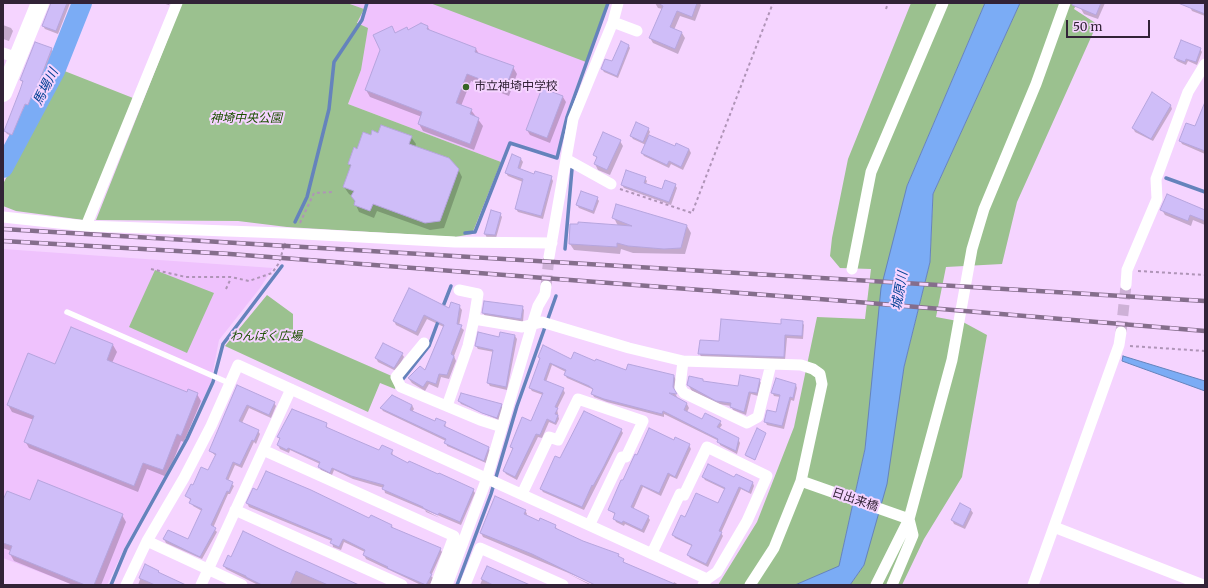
<!DOCTYPE html>
<meta charset="utf-8">
<style>
body{margin:0}
#map{position:relative;width:1208px;height:588px;overflow:hidden;background:#f5d4ff;font-family:Merriweather,serif}
canvas{display:block}
.frame{position:absolute;inset:0;border:4px solid #322337;pointer-events:none}
.scale{position:absolute;left:1066px;top:20px;width:84px;height:18px;box-sizing:border-box;border:2px solid #322337;border-top:0;padding-left:5px;font-size:12px;line-height:14px;white-space:nowrap;color:#322337;-webkit-text-stroke:3px #f5d4ff;paint-order:stroke}
</style>
<div id="map">
<canvas width="1208" height="588"></canvas>
<div class="frame"></div>
<div class="scale">50 m</div>
</div>
<script>
const ctx = document.querySelector('canvas').getContext('2d');
ctx.lineJoin = 'round';
function fill(path, color) { ctx.fillStyle = color; ctx.fill(path, 'evenodd'); }
const toPath = rows => new Path2D(rows.map(r => 'M' + r).join(''));
function stroke(path, color, width, dash) { ctx.strokeStyle = color; ctx.lineWidth = width; ctx.lineCap = dash ? 'butt' : 'round'; ctx.setLineDash(dash || []); ctx.stroke(path); }
function label(font, color, halo, rows, align = 'center') {
  ctx.font = font + ' Merriweather,"Noto Sans JP",serif'; ctx.lineWidth = 4; ctx.setLineDash([]); ctx.textBaseline = 'middle'; ctx.strokeStyle = halo; ctx.fillStyle = color; for (const [text, x, y, turn = 0] of rows) {
    ctx.save(); ctx.translate(x, y); ctx.rotate((+turn || 0) * Math.PI / 180); ctx.textAlign = isNaN(turn) ? turn : align; if (halo) ctx.strokeText(text, 0, 0); ctx.fillText(text, 0, 0); ctx.restore();
  }
}
fill(toPath([
 [347,3,607,3,565,117,556,159,509,144,501,162,348,104,361,70,357,24,364,9],
 [3,249,273,268,260,288,219,340,211,382,185,438,124,549,107,585,73,585,3,558]
]), '#efc2fd');
fill(toPath([
 [182,3,347,3,364,9,357,23,368,28,361,70,348,104,501,162,472,234,455,237,287,227,238,221,96,220],
 [430,3,607,3,586,62],
 [911,3,985,3,907,186,865,449,839,567,795,585,718,585,757,522,794,427,817,317,865,319,871,269,840,268,830,256,832,238,848,159],
 [1020,3,1077,3,1074,9,1097,24,1017,202,1002,264,946,267,936,317,963,322,987,335,962,477,924,539,902,585,850,585,864,565,904,367,930,262,933,194],
 [62,70,133,98,84,220,16,211,3,206,3,184],
 [155,270,214,293,187,353,129,327],
 [267,295,293,314,293,333,394,377,397,384,395,389,380,383,368,412,225,346]
]), '#9bc18f');
const water = toPath([
 [985,3,1020,3,933,194,930,262,904,367,887,484,864,565,850,585,795,585,839,566,865,449,881,288,907,186,985,3],
 [1123,356,1205,381,1205,391,1122,361,1123,356]
]);
fill(water, '#7bacf5');
stroke(water, '#6583bc', 1);
fill(toPath([
 [52,3,70,3,58,34,45,29,43,26],
 [162,3,170,3,169,5],
 [655,3,699,3,701,5,695,21,680,16,674,30,682,33,685,38,678,54,653,43,650,38,663,9,658,8],
 [1084,3,1105,3,1098,19,1084,14,1081,9],
 [1191,3,1205,3,1205,16,1192,11,1190,7],
 [3,25,11,28,13,31,9,41,3,39],
 [421,25,428,27,430,31,476,49,479,54,513,67,517,74,509,96,471,81,461,106,471,110,483,126,474,150,423,131,419,124,422,117,370,97,366,90,395,34,408,31],
 [629,46,630,48,618,78,604,72,602,69,613,63],
 [51,49,53,52,30,108,26,106,14,137,7,134,5,131,23,84,21,80],
 [1200,49,1202,52,1197,65,1188,61,1186,65,1177,61,1175,58],
 [543,89,563,97,566,102,550,143,530,135,527,130],
 [1205,104,1205,154,1182,144,1180,140,1196,127],
 [1171,106,1172,109,1153,141,1135,132,1133,128],
 [648,128,650,132,648,136,675,148,689,149,691,153,683,170,671,164,669,168,644,156,642,153,646,145,633,139,631,136],
 [378,134,411,137,416,144,415,147,458,169,462,177,444,228,430,230,377,211,374,218,359,212,352,196,349,194,344,187,351,168,349,164,358,150,371,136],
 [620,141,623,146,610,175,598,170,595,164,597,159,595,155],
 [521,159,523,162,520,170,535,175,551,177,553,181,543,219,518,212,516,209,523,182,508,176,506,173],
 [645,178,647,181,646,184,663,191,675,185,677,188,671,205,624,188,622,185],
 [597,198,599,201,594,214,579,208,577,205],
 [1162,210,1205,211,1205,225,1193,220,1191,226,1165,215],
 [491,211,500,214,502,217,496,238,487,238,485,234],
 [614,218,687,226,691,233,685,254,633,253,621,249,620,254,574,250,570,244,618,226],
 [459,306,462,310,459,326,464,330,454,356,456,361,449,379,441,377,438,388,429,384,425,391,412,383,409,379,426,371,444,327,427,319,418,336,396,325,394,321,450,310],
 [522,307,524,310,523,322,485,316,483,313],
 [802,322,804,325,803,339,787,338,785,360,701,357,700,354,720,342,782,325],
 [515,336,517,339,507,390,490,386,488,383,494,352,478,349,476,346,500,338],
 [113,345,117,352,112,363,187,393,197,394,201,401,184,442,181,441,167,477,147,469,138,492,29,448,25,441,34,420,12,412,8,405,56,365],
 [402,354,404,357,396,371,378,362,376,358],
 [539,357,595,363,627,372,674,376,676,380,674,391,677,397,673,397,687,404,689,408,687,412,703,420,720,422,722,425,719,429,738,439,740,443,737,454,720,445,719,441,664,414,664,417,607,402,594,397,592,393,594,391,592,389,567,378,565,375,566,372,552,365,546,382,563,389,565,393,557,409,559,419,556,425,549,422,542,438,538,437,517,480,506,474,504,471,513,450,511,447,531,422,543,395,532,391,530,388,540,360],
 [702,379,704,382,739,387,759,380,761,383,758,396,751,394,746,415,733,410,731,406,719,404,692,391,688,385],
 [796,385,797,388,794,401,791,400,784,429,767,425,765,421,777,413,780,397,774,396,772,392],
 [238,387,274,403,276,406,271,418,249,408,242,423,258,431,260,434,256,444,254,442,242,468,235,465,228,481,234,486,230,494,228,494,213,528,217,532,202,559,166,543,164,539,189,540,202,511,193,506,191,501,187,496,209,471,216,456,210,451],
 [459,401,501,405,503,408,499,420,461,404],
 [412,405,414,409,412,412,435,422,445,423,446,428,488,447,490,451,486,463,447,446,446,441,383,411,381,408],
 [326,424,328,429,380,451,392,451,393,456,409,464,473,490,475,493,461,525,385,493,384,488,353,479,334,470,332,475,321,470,319,467,320,464,290,450,289,453,280,449,278,445,280,440,278,437],
 [621,430,623,433,584,510,543,492,541,489,560,459],
 [765,433,755,460,746,456,746,455],
 [674,441,689,445,691,449,677,479,670,476,661,496,643,487,633,510,648,517,650,520,644,533,625,524,624,526,616,522,614,518,616,515,609,510],
 [736,475,753,483,754,486,751,494,741,489,721,533,723,536,708,567,690,558,688,555,692,546,675,538,673,535,685,518,719,505,726,490,705,480,703,477,734,478],
 [31,501,122,515,126,522,101,585,73,585,14,561,10,554,11,551,3,548,3,503],
 [247,503,370,520,392,526,394,530,440,549,442,552,431,576,433,578,430,585,421,585,366,559,364,555,365,552,344,542,341,550,333,547,332,541,249,507],
 [961,504,971,510,973,513,965,529,954,524,952,520],
 [425,510,440,518,426,512],
 [525,510,527,514,526,516,540,522,555,526,558,530,582,542,618,555,625,564,673,584,674,582,679,585,597,585,483,537,481,533],
 [243,532,358,585,258,585,226,569,224,566,232,558],
 [145,566,184,585,138,585],
 [487,567,529,585,480,585],
 [567,573,592,585,590,585]
]), '#0003');
stroke(toPath([
 [1166,178,1205,192],
 [295,222,307,197,329,109,334,62,362,20,367,3],
 [465,233,475,232,510,143,557,158,567,117,608,3],
 [565,249,572,169],
 [442,309,451,286],
 [403,379,429,346,439,319],
 [111,585,126,549,187,439,213,382,223,344,282,266],
 [457,585,491,494,517,406,556,296]
]), '#6583bc', 3.5);
stroke(toPath([
 [3,168,55,71,82,3]
]), '#7bacf5', 20);
const building = toPath([
 [51,3,67,3,56,31,42,26,51,3],
 [658,3,697,3,692,17,677,11,670,27,682,32,675,49,649,38,663,6,658,3],
 [1072,3,1101,3,1096,15,1072,5,1072,3],
 [1178,3,1205,3,1205,14,1178,3],
 [421,23,428,26,427,29,476,48,475,52,514,66,505,89,467,74,456,103,472,109,470,114,479,118,470,144,418,124,422,112,365,90,380,50,373,35,392,26,395,33,407,27,408,30,421,23],
 [1181,40,1201,48,1196,62,1186,59,1185,62,1174,58,1181,40],
 [621,41,629,45,617,76,601,69,605,59,612,61,621,41],
 [35,42,52,48,34,95,32,95,28,105,25,104,12,135,4,131,20,90,23,81,20,80,35,42],
 [542,88,563,96,547,138,526,130,542,88],
 [1152,92,1171,105,1151,139,1132,128,1152,92],
 [1205,102,1205,151,1179,141,1186,123,1195,126,1205,102],
 [636,122,649,128,643,142,630,136,636,122],
 [381,125,412,136,409,144,449,158,459,169,440,221,425,223,373,204,370,211,354,205,355,201,351,196,354,191,343,187,351,165,348,164,354,147,357,149,363,132,371,135,372,130,378,133,381,125],
 [603,132,621,140,607,170,594,164,597,157,593,155,603,132],
 [649,135,675,146,676,143,689,149,681,167,669,161,667,165,641,153,649,135],
 [512,154,521,158,518,168,534,174,535,171,552,176,541,216,515,209,523,179,505,173,512,154],
 [626,170,646,177,644,183,662,189,665,180,676,184,669,202,621,185,626,170],
 [581,191,598,197,593,211,576,205,581,191],
 [1167,194,1205,210,1205,221,1190,215,1188,221,1160,210,1167,194],
 [616,204,687,225,681,248,664,249,628,246,617,243,617,247,569,244,570,224,578,224,578,222,632,226,612,218,616,204],
 [491,210,501,213,495,235,484,234,491,210],
 [409,288,449,308,451,302,460,305,457,324,462,325,451,354,454,356,447,375,439,374,436,384,427,381,423,387,408,378,420,366,425,370,444,325,424,315,416,332,393,321,409,288],
 [484,301,523,306,521,319,482,313,484,301],
 [721,319,781,324,781,319,803,321,802,336,785,335,784,357,698,354,700,340,719,341,721,319],
 [71,327,113,344,107,360,187,392,188,389,198,393,181,436,177,434,163,470,143,463,134,486,24,442,34,416,7,405,28,353,55,364,71,327],
 [478,332,499,337,500,332,515,335,506,387,487,383,493,350,475,346,478,332],
 [383,343,403,353,394,368,375,358,383,343],
 [543,345,571,359,574,352,595,361,596,359,626,370,628,364,674,375,673,387,677,394,669,393,687,403,684,410,702,419,705,413,721,421,717,427,739,438,736,451,717,442,718,439,663,411,662,414,604,399,591,394,593,389,589,386,564,375,566,370,550,363,544,380,564,388,555,407,558,408,555,414,558,415,555,423,547,419,540,435,536,434,515,477,503,471,513,448,510,447,522,417,531,421,543,393,529,388,540,358,538,357,543,345],
 [740,375,760,379,757,393,749,392,744,412,730,407,731,403,716,401,687,385,689,376,703,379,703,381,738,386,740,375],
 [776,378,796,384,793,398,790,397,782,426,764,422,767,410,776,412,780,395,771,393,776,378],
 [237,385,275,402,269,415,247,405,239,421,259,430,254,441,252,440,240,465,233,462,226,479,233,482,229,492,227,491,211,525,216,528,200,557,163,539,168,530,188,539,202,509,189,503,191,499,185,496,191,484,193,485,201,467,208,470,216,454,209,451,237,385],
 [461,393,502,404,497,418,482,413,458,401,461,393],
 [392,395,412,405,410,410,435,421,436,418,446,422,444,426,489,447,484,461,444,443,446,439,380,408,392,395],
 [292,409,327,423,326,427,351,438,379,450,382,445,393,450,391,454,408,463,409,461,438,474,439,473,474,489,460,522,439,513,438,515,423,508,423,507,382,489,384,485,351,476,332,468,330,473,318,467,320,462,288,448,287,450,277,445,280,438,277,437,292,409],
 [584,411,622,429,604,466,593,486,592,485,582,507,540,489,555,456,560,458,584,411],
 [649,428,674,440,675,437,690,444,675,477,668,473,659,493,641,485,631,507,649,516,642,530,623,521,622,523,613,519,615,513,608,510,621,480,623,480,635,454,637,455,649,428],
 [757,428,766,433,755,460,745,455,757,428],
 [708,464,734,477,736,474,753,482,749,492,739,487,719,531,722,532,706,564,687,555,692,545,672,535,681,515,685,517,696,493,718,503,725,488,702,477,708,464],
 [266,471,311,490,369,518,371,515,392,525,391,527,441,548,430,573,432,574,426,585,387,568,388,567,363,555,365,550,343,539,339,547,330,543,332,539,246,503,253,488,257,490,266,471],
 [38,480,123,514,94,585,85,585,9,554,12,546,3,543,3,500,7,491,30,500,38,480],
 [495,496,526,510,524,514,539,521,540,518,556,525,555,528,583,541,619,554,618,556,624,559,623,562,677,585,595,585,532,554,480,533,495,496],
 [960,503,971,509,963,526,951,520,960,503],
 [243,531,282,550,359,585,328,585,296,571,290,585,262,585,246,577,246,576,223,566,228,555,231,557,243,531],
 [145,564,159,571,158,572,186,585,155,585,139,578,145,564],
 [487,566,530,585,493,585,481,579,487,566]
]);
fill(building, '#cfbdf8');
stroke(building, '#b6a5de', 1);
stroke(toPath([
 [546,286,549,257],
 [1121,332,1126,285]
]), '#ceb1d7', 11, [11, 5.5]);
stroke(toPath([
 [886,9,888,3],
 [620,189,692,213,773,3],
 [300,223,314,193,333,192],
 [151,269,186,277,231,277,249,281,272,273,279,263,285,243],
 [1138,271,1205,275],
 [226,289,231,278],
 [1130,346,1205,351]
]), '#af94b7', 2, [3, 3]);
stroke(toPath([
 [67,312,229,383]
]), '#fff', 5.5);
stroke(toPath([
 [613,22,637,31],
 [3,53,17,58],
 [566,159,611,184],
 [3,217,86,226,284,233,455,242,552,243],
 [86,226,177,3],
 [549,257,573,119,613,22,618,3],
 [852,269,871,172,943,3],
 [1126,285,1127,270,1157,199,1156,179,1188,92,1205,64],
 [459,290,478,294,474,319,522,327,542,322,629,348,683,361,801,365,813,369,820,374,822,384,801,481,774,548,750,585],
 [424,343,396,377,401,387,480,420,502,427],
 [683,361,680,387,684,393,747,423,758,417,771,364],
 [447,406,468,346,474,319],
 [263,450,454,536,436,585],
 [801,481,909,519],
 [522,494,549,437,558,440,578,399,643,421,626,457,622,457,590,524],
 [235,510,402,585],
 [1054,527,1203,585],
 [147,541,242,585],
 [652,553,680,494,684,495,707,447,767,476,747,521,717,572,707,579,703,585],
 [126,585,147,541,184,478,211,426,238,365,707,579],
 [201,585,291,389],
 [447,585,487,478,532,325,538,306,545,294,546,286],
 [465,585,480,548,563,585],
 [876,585,909,519,952,360,972,249,984,209,1036,84,1065,3],
 [892,585,913,535,909,519],
 [1033,585,1119,345,1121,332]
]), '#fff', 11);
stroke(toPath([
 [3,93,40,3]
]), '#fff', 18);
const rail = toPath([
 [3,229,1205,301],
 [3,241,230,254,845,301,1205,331]
]);
stroke(rail, '#856e8c', 4.5);
stroke(rail, '#f5d4ff', 3, [9]);
for (const [x, y, r, color] of [
 [466,87,4,"#366525"]
]) { const dot = new Path2D(); dot.arc(x, y, r, 0, 2 * Math.PI); ctx.fillStyle = color; ctx.fill(dot); stroke(dot, '#f5d4ff', 1.5); }
label('12px', '#322337', '#f5d4ff', [
 ["市立神埼中学校",474,87]
], 'left');
label('italic 12px', '#1b5000', '#f5d4ff', [
 ["神埼中央公園",246,119],
 ["わんぱく広場",266,337]
]);
label('12px', '#322337', '#f5d4ff', [
 ["日出来橋",855,500,19]
]);
label('italic 13px', '#004194', '#f5d4ff', [
 ["馬場川",46,87,-63],
 ["城原川",900,291,-80]
]);
</script>
